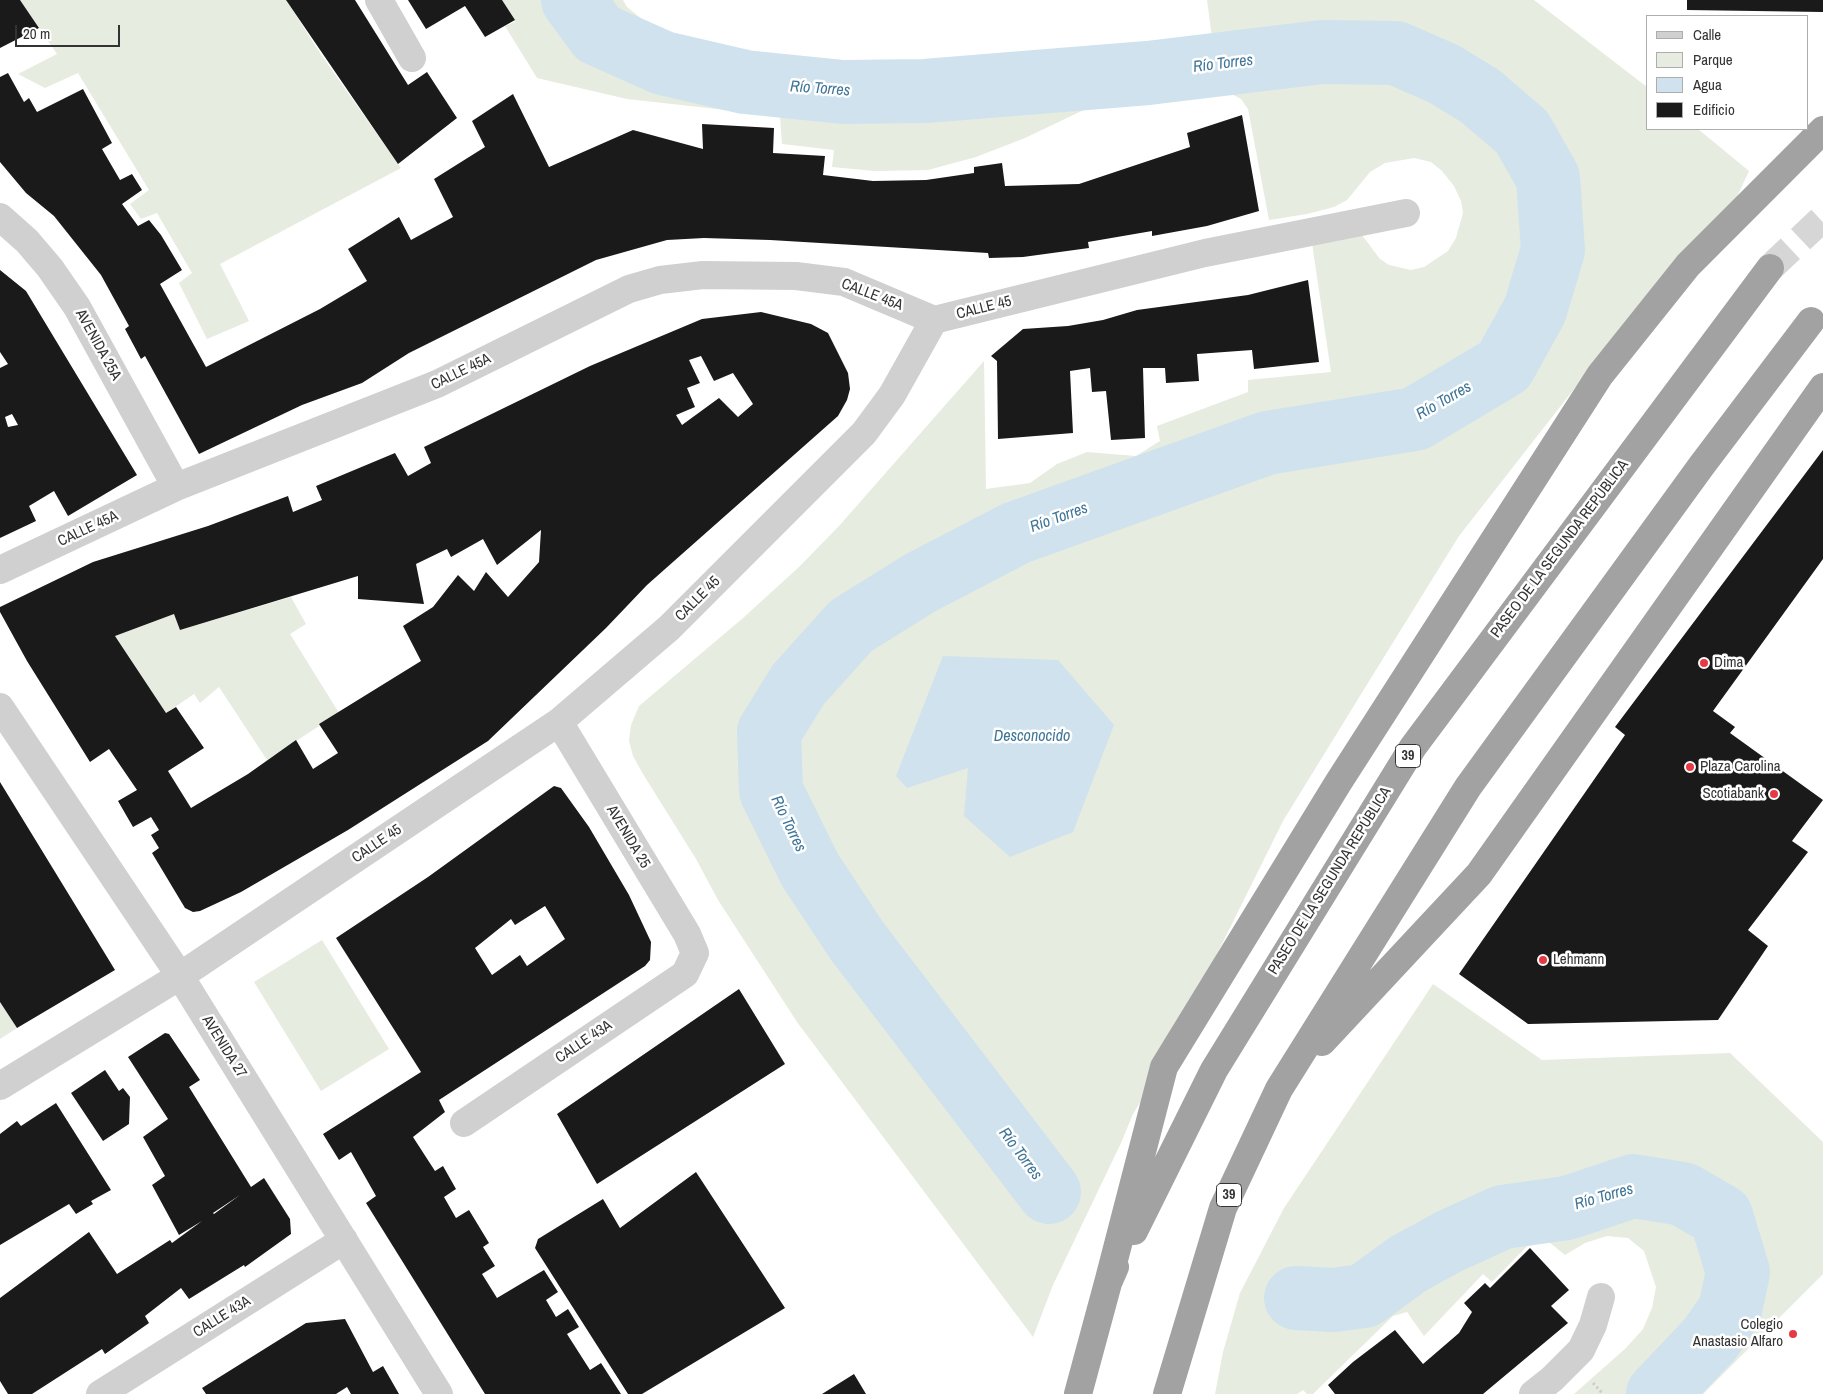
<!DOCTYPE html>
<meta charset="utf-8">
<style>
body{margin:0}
#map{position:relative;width:1823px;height:1394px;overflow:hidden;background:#fff;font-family:"Archivo Narrow",sans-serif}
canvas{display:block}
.legend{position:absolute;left:1646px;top:15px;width:162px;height:115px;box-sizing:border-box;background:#fff;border:1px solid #adadad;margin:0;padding:6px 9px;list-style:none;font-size:15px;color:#333}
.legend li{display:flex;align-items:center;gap:10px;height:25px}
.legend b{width:25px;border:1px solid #adadad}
.scale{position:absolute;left:15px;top:25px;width:105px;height:22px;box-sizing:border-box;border:2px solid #333;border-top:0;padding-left:6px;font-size:15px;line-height:18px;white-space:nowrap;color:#333;-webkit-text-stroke:4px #fff;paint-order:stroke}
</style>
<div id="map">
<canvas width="1823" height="1394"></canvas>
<ul class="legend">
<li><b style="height:6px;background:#d0d0d0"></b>Calle</li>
<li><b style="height:14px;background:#e6ecdf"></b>Parque</li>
<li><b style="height:14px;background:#cfe2ee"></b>Agua</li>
<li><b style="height:14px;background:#1a1a1a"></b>Edificio</li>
</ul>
<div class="scale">20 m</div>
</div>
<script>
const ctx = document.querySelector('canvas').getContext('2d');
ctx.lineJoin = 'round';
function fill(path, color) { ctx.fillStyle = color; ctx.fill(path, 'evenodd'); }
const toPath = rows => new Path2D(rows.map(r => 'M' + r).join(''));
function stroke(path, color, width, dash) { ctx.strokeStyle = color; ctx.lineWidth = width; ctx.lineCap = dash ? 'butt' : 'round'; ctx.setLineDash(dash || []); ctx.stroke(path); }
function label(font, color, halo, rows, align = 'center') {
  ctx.font = font + ' "Archivo Narrow",sans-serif'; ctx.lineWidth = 5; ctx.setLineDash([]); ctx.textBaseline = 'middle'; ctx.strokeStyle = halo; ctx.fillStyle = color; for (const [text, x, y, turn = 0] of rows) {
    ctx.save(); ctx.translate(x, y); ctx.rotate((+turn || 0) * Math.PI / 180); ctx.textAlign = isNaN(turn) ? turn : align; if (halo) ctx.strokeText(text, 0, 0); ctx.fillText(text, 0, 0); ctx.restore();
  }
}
fill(toPath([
 [20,0,286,0,322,56,401,168,220,264,249,321,207,339,179,283,192,273,157,213,141,219,130,204,149,190,78,73,45,88,18,74,57,54],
 [501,0,623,0,627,7,658,32,705,46,762,59,819,66,881,68,1213,45,1207,0,1534,0,1647,87,1647,129,1698,129,1749,171,1734,203,1592,366,1459,536,1371,678,1283,821,1157,1075,1133,1114,1121,1143,1053,1285,1033,1337,797,1022,718,900,696,859,643,774,633,756,629,741,631,725,639,706,743,618,799,567,839,526,984,361,986,489,1030,483,1057,464,1087,452,1136,456,1160,441,1157,426,1248,392,1248,380,1331,372,1312,243,1362,235,1380,259,1389,265,1411,270,1424,267,1448,251,1456,238,1463,213,1461,201,1454,186,1442,171,1431,162,1414,158,1385,163,1370,172,1347,200,1334,207,1307,214,1269,220,1248,109,1241,99,1228,92,1216,89,1090,107,1025,138,976,157,928,170,875,171,832,167,834,150,782,144,780,116,627,99,537,78,505,26,515,22],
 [291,597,306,624,290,634,339,713,267,760,219,687,200,703,194,694,166,713,115,636,174,614,180,630],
 [322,940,389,1049,321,1091,254,982],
 [1433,984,1542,1060,1730,1053,1823,1142,1823,1274,1703,1394,1574,1394,1626,1348,1643,1329,1652,1308,1656,1287,1644,1251,1628,1238,1607,1236,1585,1243,1565,1255,1539,1234,1492,1282,1483,1274,1424,1336,1407,1312,1393,1316,1313,1394,1307,1394,1303,1390,1297,1394,1215,1394,1223,1352,1240,1293,1284,1208],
 [0,1002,17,1028,0,1039]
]), '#e6ecdf');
fill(toPath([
 [943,656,1058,660,1114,725,1073,832,1010,857,964,816,968,768,907,788,896,776]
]), '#cfe2ee');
stroke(toPath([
 [573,0,598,34,663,63,745,82,843,92,925,91,1148,73,1322,52,1396,53,1444,74,1480,96,1522,132,1548,178,1553,250,1535,310,1504,366,1415,419,1267,443,1016,533,920,583,851,626,798,685,769,732,771,791,810,870,857,941,1049,1192],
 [1296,1298,1333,1300,1364,1296,1408,1264,1450,1241,1503,1217,1567,1208,1633,1186,1683,1194,1721,1216,1738,1272,1730,1310,1710,1339,1658,1394]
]), '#cfe2ee', 64);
fill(toPath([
 [0,0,20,0,39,28,0,48],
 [286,0,355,0,408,85,427,72,457,118,398,164],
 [408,0,502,0,515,20,485,37,465,6,426,29],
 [1687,0,1823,0,1823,12,1687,10],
 [8,73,24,102,29,98,37,112,83,89,112,143,102,149,120,180,132,174,142,190,122,204,138,226,149,220,161,235,182,270,160,284,206,367,320,309,367,281,348,249,399,217,411,240,453,217,434,179,485,147,472,121,513,94,549,167,633,130,703,149,702,124,774,128,773,153,825,156,823,175,873,181,926,180,974,173,974,167,1002,163,1005,186,1079,184,1190,147,1187,133,1242,115,1259,211,1207,226,1152,236,1152,231,1088,242,1089,248,1023,257,989,258,988,253,770,240,704,238,667,240,596,260,409,353,362,383,302,405,199,454,145,356,141,359,125,329,129,326,101,275,54,216,26,193,0,162,0,77],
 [0,270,26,291,137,475,68,516,54,491,29,506,36,521,0,538,0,368,8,364,0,352],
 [12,414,18,425,8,427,5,417],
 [1308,280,1319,362,1254,369,1252,350,1197,354,1199,381,1166,383,1165,368,1143,368,1145,438,1111,440,1106,391,1092,392,1090,368,1070,371,1073,433,998,439,997,361,991,356,1023,329,1068,326,1103,320,1137,310,1248,295],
 [761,312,811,324,828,333,848,373,850,389,847,400,838,416,647,585,606,628,488,741,348,830,241,892,200,911,193,912,185,908,152,853,159,848,151,835,159,830,151,817,133,827,118,801,137,790,109,749,90,762,27,661,0,612,0,607,93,562,208,526,288,496,293,512,322,500,316,486,395,453,408,476,431,463,424,447,590,366,702,319],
 [701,356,714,381,733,373,753,404,738,417,719,398,682,425,676,415,695,407,687,388,700,383,689,360],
 [541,530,539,562,508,597,486,572,474,591,458,575,433,607,403,626,421,661,319,724,338,753,313,769,296,740,248,774,191,808,168,771,204,748,176,707,166,713,115,636,174,614,180,630,358,576,358,599,424,604,416,564,447,549,451,557,483,539,497,565],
 [1823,450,1823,559,1713,711,1735,727,1730,733,1823,800,1792,841,1808,852,1748,930,1768,946,1718,1020,1528,1024,1459,974,1625,735,1615,727],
 [0,782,115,970,17,1028,0,1002],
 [554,786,561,788,589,827,629,895,651,942,650,960,645,966,439,1100,445,1112,413,1137,435,1171,443,1166,456,1189,444,1197,456,1218,469,1210,489,1243,483,1247,495,1266,482,1274,497,1298,544,1270,558,1292,546,1300,556,1317,568,1309,579,1327,567,1334,590,1370,601,1363,621,1394,485,1394,366,1203,376,1196,351,1152,339,1160,323,1134,421,1072,336,938,428,877],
 [545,906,565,939,527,966,520,955,492,975,475,948,511,919,515,925],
 [739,989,785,1064,597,1184,557,1114],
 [165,1033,169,1034,200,1080,189,1087,251,1187,264,1178,290,1219,291,1234,245,1267,244,1265,189,1299,181,1288,145,1316,149,1323,105,1354,102,1349,32,1394,8,1394,0,1381,0,1298,89,1232,117,1274,170,1240,172,1243,202,1221,179,1235,152,1185,165,1176,143,1137,168,1119,128,1057],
 [240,1195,214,1214,213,1213],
 [105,1070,119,1091,123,1088,130,1097,129,1124,103,1141,71,1093],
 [56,1103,111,1190,91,1201,93,1204,76,1214,69,1204,0,1245,0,1134,17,1121,21,1126],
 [696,1172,785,1308,642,1394,628,1394,535,1248,538,1239,603,1199,620,1228],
 [1530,1248,1569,1290,1551,1306,1568,1323,1483,1394,1335,1394,1328,1385,1353,1362,1395,1330,1423,1364,1459,1333,1472,1312,1464,1303,1485,1283,1490,1288],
 [345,1319,373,1372,383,1366,399,1394,351,1394,347,1387,336,1394,206,1394,202,1388,306,1323],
 [854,1374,866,1394,822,1394]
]), '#1a1a1a');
stroke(toPath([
 [1770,268,1823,218]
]), '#d6d6d6', 28, [28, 14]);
stroke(toPath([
 [1593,1383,1603,1394]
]), '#cdcdcd', 3, [2.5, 2.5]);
stroke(toPath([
 [379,0,412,58],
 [0,217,27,241,50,268,77,307,176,487],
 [0,570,176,487,437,384,629,289,660,280,703,275,796,276,844,282,934,320],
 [0,707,180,976,439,1394],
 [0,1086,180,976,559,722,669,628,864,433,892,395,934,320,1205,253,1406,213],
 [464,1123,685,974,695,953,687,934,559,722],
 [100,1394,344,1240],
 [1533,1394,1552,1379,1581,1350,1593,1325,1601,1297]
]), '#d0d0d0', 28);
stroke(toPath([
 [1322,1042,1479,874,1823,387],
 [1134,1231,1214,1070,1413,747,1770,268],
 [1108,1283,1164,1067,1338,783,1600,375,1688,265,1823,130],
 [1078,1394,1108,1283,1115,1267],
 [1167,1394,1223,1208,1279,1089,1468,787,1702,465,1811,321]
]), '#a2a2a2', 28);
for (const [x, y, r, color] of [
 [1704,663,5,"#e63946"],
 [1690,767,5,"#e63946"],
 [1774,794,5,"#e63946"],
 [1543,960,5,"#e63946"],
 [1793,1334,5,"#e63946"]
]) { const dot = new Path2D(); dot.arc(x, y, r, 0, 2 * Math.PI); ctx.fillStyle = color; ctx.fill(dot); stroke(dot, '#fff', 2); }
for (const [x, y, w] of [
 [1408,756,25],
 [1229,1195,25]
]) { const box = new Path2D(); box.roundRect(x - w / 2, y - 11.5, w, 23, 4); ctx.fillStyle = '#fff'; ctx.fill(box); stroke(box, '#333', 1); }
label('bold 14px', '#333', null, [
 ["39",1408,756],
 ["39",1229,1195]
]);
label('15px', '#333', '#fff', [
 ["CALLE 45A",872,295,21],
 ["CALLE 45",984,308,-14],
 ["AVENIDA 25A",98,345,61],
 ["CALLE 45A",461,372,-26],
 ["CALLE 45A",88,529,-25],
 ["PASEO DE LA SEGUNDA REPÚBLICA",1560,549,-53],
 ["CALLE 45",698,599,-45],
 ["AVENIDA 25",628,837,59],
 ["CALLE 45",377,844,-34],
 ["PASEO DE LA SEGUNDA REPÚBLICA",1330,881,-58],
 ["CALLE 43A",584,1042,-34],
 ["AVENIDA 27",224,1047,58],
 ["CALLE 43A",222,1317,-32]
]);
label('15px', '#333', '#fff', [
 ["Dima",1714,663],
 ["Plaza Carolina",1700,767],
 ["Scotiabank",1764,794,"right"],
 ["Lehmann",1553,960],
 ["Colegio",1783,1325,"right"],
 ["Anastasio Alfaro",1783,1342,"right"]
], 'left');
label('italic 16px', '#3f7597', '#fff', [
 ["Río Torres",1223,64,-7],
 ["Río Torres",820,89,4],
 ["Río Torres",1444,401,-30],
 ["Río Torres",1059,518,-20],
 ["Desconocido",1032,737],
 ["Río Torres",788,824,64],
 ["Río Torres",1020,1154,53],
 ["Río Torres",1604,1197,-16]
]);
</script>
